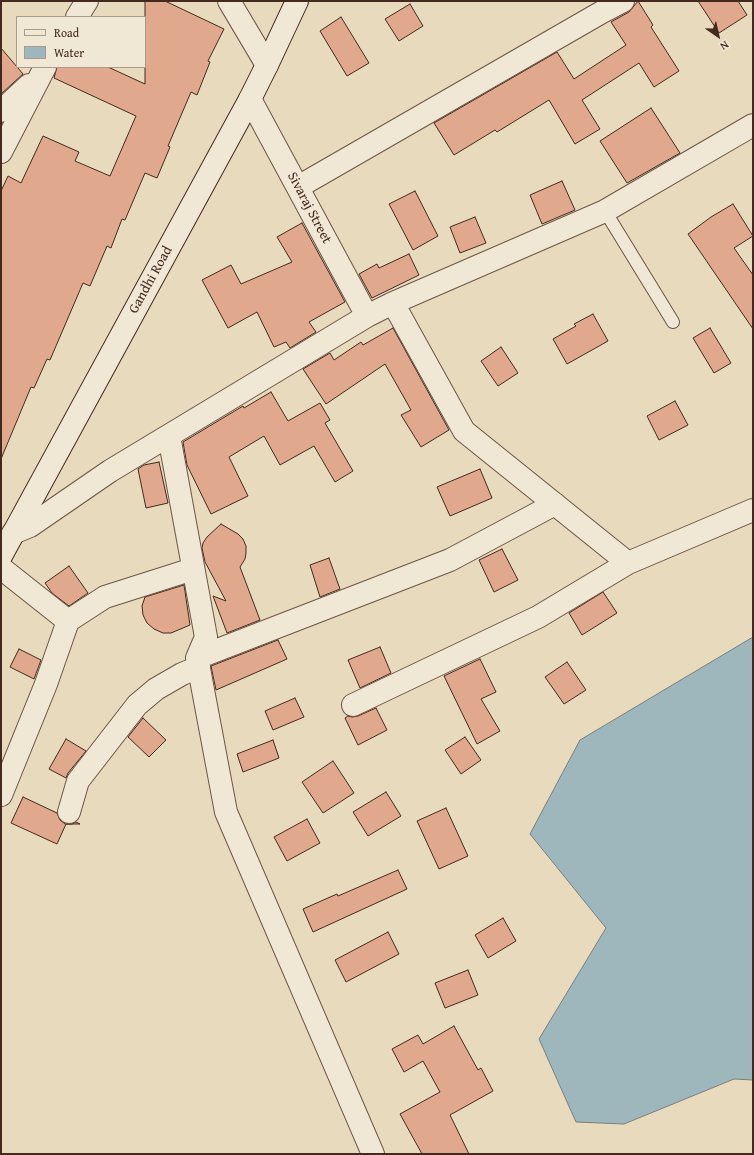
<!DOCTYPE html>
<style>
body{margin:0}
#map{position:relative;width:754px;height:1155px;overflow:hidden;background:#e8dabd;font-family:"Gentium Book Plus",serif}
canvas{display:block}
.frame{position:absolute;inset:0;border:2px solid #442a1e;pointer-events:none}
.legend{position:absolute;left:16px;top:16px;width:130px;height:52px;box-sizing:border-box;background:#f0e7d4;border:1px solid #ab9b8b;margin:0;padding:5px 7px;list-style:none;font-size:12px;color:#442a1e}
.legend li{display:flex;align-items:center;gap:8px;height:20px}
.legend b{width:20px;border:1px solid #ab9b8b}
.north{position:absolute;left:698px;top:16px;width:40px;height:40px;-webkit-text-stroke:3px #f0e7d4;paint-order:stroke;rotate:146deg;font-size:11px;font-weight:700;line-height:16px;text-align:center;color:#442a1e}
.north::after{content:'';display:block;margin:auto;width:14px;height:18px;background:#442a1e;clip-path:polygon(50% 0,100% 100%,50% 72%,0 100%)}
</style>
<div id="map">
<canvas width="754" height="1155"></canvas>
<div class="frame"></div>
<ul class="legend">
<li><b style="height:5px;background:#f0e7d4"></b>Road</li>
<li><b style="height:11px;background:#9eb7bd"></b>Water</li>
</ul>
<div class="north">N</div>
</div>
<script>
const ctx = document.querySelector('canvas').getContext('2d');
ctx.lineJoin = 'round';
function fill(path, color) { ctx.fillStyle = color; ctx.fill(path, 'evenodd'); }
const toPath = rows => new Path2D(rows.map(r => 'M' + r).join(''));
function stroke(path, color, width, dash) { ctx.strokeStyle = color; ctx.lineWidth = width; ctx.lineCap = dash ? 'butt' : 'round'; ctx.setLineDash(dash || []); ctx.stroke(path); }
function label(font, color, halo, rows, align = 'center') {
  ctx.font = font + ' "Gentium Book Plus",serif'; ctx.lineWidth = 3; ctx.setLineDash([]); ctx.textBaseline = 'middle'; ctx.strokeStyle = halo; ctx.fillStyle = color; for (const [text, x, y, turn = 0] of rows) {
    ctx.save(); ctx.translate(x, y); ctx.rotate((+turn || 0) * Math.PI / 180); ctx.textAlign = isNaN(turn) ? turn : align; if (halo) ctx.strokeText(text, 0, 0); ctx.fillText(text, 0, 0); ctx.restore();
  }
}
const water = toPath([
 [753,637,753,1080,734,1079,624,1124,576,1122,539,1039,606,928,530,834,580,740,753,637]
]);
fill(water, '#9eb7bd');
stroke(water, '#7a7f7d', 1);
const building = toPath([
 [145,1,165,1,224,29,208,61,210,62,197,95,191,92,168,146,170,147,157,178,145,173,125,220,122,219,111,248,107,246,90,286,83,283,50,360,47,359,34,388,31,387,1,459,1,191,8,176,21,183,43,136,79,152,75,161,110,176,136,116,54,78,57,67,108,67,145,84,145,1],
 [638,1,653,25,651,27,679,71,654,87,639,63,582,100,600,129,575,144,549,100,497,132,495,130,454,155,434,123,557,52,574,79,626,45,611,22,629,12,638,1],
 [698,1,738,1,747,15,719,33,698,1],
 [410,4,423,26,399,41,385,19,410,4],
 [341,17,369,63,347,76,320,31,341,17],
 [1,48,23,74,1,94,1,48],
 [651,108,680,153,627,183,600,141,651,108],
 [562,181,575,210,542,224,530,195,562,181],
 [415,191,438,236,413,250,389,204,415,191],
 [733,204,753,236,734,248,753,275,753,329,688,234,711,217,733,204],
 [475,217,486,243,460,253,450,227,475,217],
 [302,223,345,302,309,322,316,332,290,348,286,342,274,347,257,312,228,328,202,280,231,265,241,284,292,262,277,237,302,223],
 [409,254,419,275,372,298,359,274,377,264,379,268,409,254],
 [593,314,608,341,567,364,553,339,576,326,574,324,593,314],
 [393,328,449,430,421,447,401,415,411,410,385,364,326,404,303,369,330,353,334,360,361,342,363,345,393,328],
 [710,328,731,363,714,373,693,338,710,328],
 [501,347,518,373,498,386,481,361,501,347],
 [271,392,288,421,320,403,330,420,325,423,353,471,335,482,314,446,280,465,264,436,229,457,248,496,211,514,187,465,183,442,243,406,244,408,271,392],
 [675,401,688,425,659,440,647,416,675,401],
 [159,462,168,503,146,508,138,469,144,465,159,462],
 [480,469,492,498,450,516,437,487,480,469],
 [221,524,238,534,243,539,246,546,246,553,245,559,240,567,260,620,227,633,213,596,226,601,205,562,202,548,203,543,207,537,221,524],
 [502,549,518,580,494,592,479,560,502,549],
 [329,558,340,589,320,597,310,565,329,558],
 [69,566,88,593,69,606,52,593,45,583,69,566],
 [184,585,190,625,171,633,163,633,154,629,147,623,143,615,142,606,145,597,184,585],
 [603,592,617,613,582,635,569,613,603,592],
 [278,640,287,659,216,690,211,666,278,640],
 [380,647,391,673,360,688,348,660,380,647],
 [19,649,41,660,34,679,10,667,19,649],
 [480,659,496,692,481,699,500,731,477,744,444,676,480,659],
 [567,662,586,690,564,704,545,677,567,662],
 [295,698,304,717,273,730,265,711,295,698],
 [376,708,387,730,358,745,345,718,348,716,352,717,358,716,376,708],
 [143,718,166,740,149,757,128,737,143,718],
 [465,737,481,760,461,774,445,750,465,737],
 [66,739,86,751,68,773,66,778,49,769,66,739],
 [273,740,279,758,243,772,237,754,273,740],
 [333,761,354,793,323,813,302,782,333,761],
 [386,792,401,816,368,836,353,812,386,792],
 [23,797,57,813,60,820,65,824,72,824,76,822,80,824,66,824,57,844,11,823,23,797],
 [446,808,468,856,439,869,417,821,446,808],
 [307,819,320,843,287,861,274,837,307,819],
 [398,870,407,889,313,932,303,909,337,894,338,896,398,870],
 [503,918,516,941,488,958,475,935,503,918],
 [388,932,399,954,346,982,335,960,388,932],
 [468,970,478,995,445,1008,435,983,468,970],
 [454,1026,478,1070,481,1068,493,1091,450,1115,469,1154,422,1154,400,1114,440,1092,423,1061,404,1072,392,1049,418,1035,423,1044,454,1026]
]);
fill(building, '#e0a98d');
stroke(building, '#442a1e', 1);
const lane = toPath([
 [605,211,673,322]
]);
const street = toPath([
 [229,1,267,65],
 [77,17,87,1],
 [250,99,367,316],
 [1,111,29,85],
 [1,152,45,67],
 [298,187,602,12,623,1],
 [393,303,464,431,628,563,753,510],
 [169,436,206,637,197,658,226,812,373,1154],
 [13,533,30,526,110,471,367,316,393,303,605,211,753,125],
 [1,568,68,621],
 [197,658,450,560,555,504],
 [353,705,538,617,628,563],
 [1,795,46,684,68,621,105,597,193,569],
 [69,812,78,781,137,705,156,689,182,674,199,667]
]);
const secondary = toPath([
 [1,556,250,99,267,65,297,1]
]);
stroke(lane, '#6d5646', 14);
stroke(street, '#6d5646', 24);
stroke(secondary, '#442a1e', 24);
stroke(lane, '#f0e7d4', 12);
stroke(street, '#f0e7d4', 22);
stroke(secondary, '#f0e7d4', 22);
label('14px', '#442a1e', '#f0e7d4', [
 ["Sivaraj Street",309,208,62],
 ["Gandhi Road",151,280,-61]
]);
</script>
